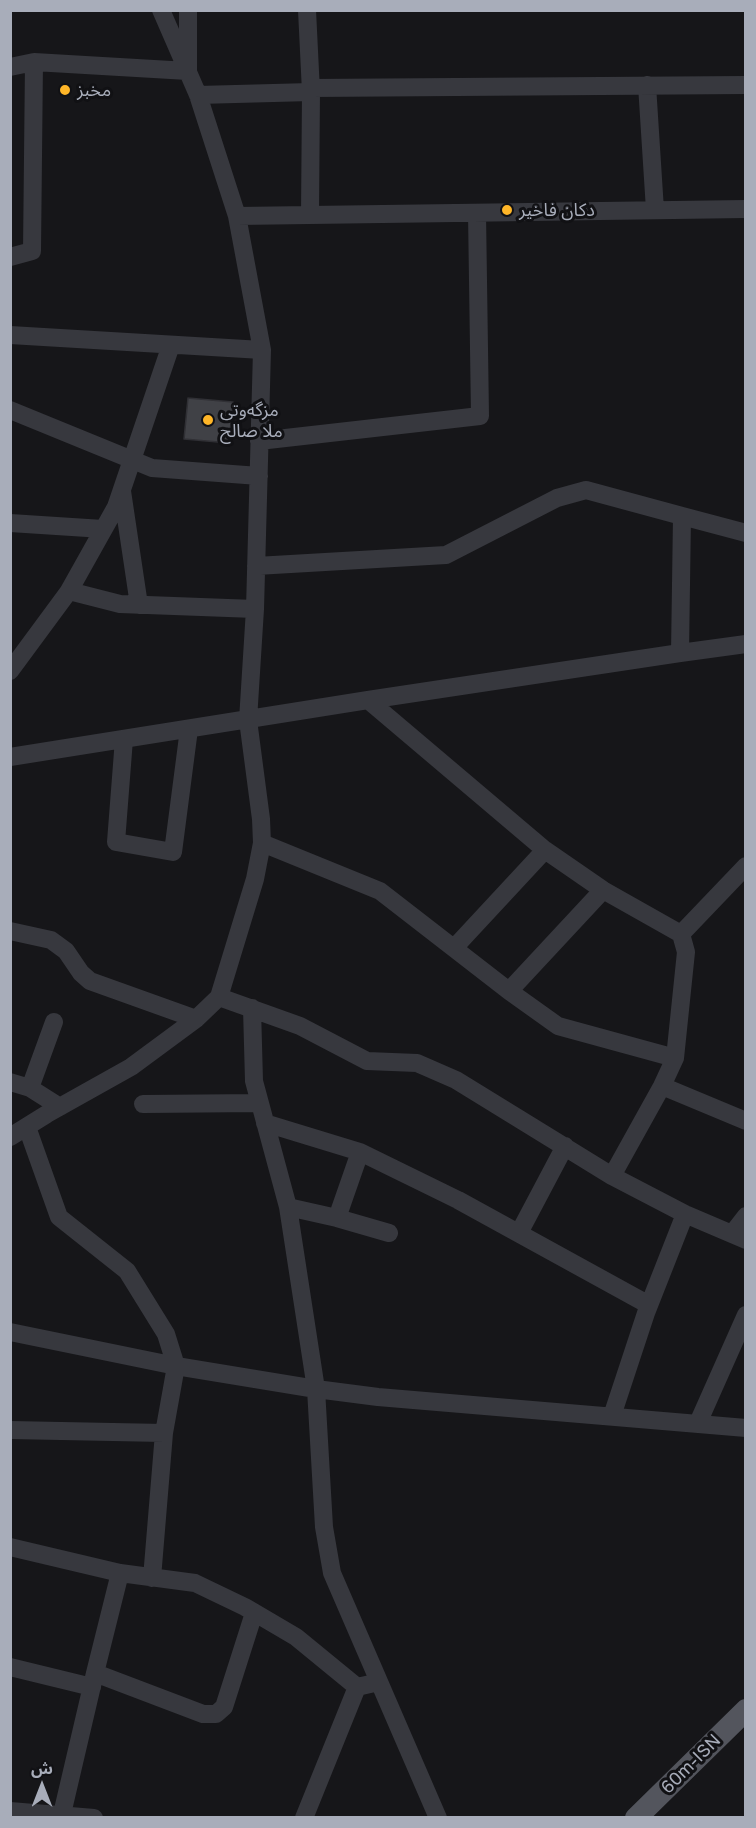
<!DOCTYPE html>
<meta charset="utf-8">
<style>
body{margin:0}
#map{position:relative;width:756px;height:1828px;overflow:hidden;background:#161619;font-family:"Golos Text","Noto Sans Arabic",sans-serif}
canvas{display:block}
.frame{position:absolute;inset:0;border:12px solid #a8adba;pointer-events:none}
.north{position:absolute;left:12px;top:1756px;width:60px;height:60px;-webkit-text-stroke:4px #111114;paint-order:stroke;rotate:0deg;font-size:16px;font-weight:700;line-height:24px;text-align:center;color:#a8adba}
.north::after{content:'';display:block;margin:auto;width:21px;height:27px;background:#a8adba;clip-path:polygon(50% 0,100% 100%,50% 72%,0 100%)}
</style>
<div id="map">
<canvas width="756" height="1828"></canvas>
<div class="frame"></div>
<div class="north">ش</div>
</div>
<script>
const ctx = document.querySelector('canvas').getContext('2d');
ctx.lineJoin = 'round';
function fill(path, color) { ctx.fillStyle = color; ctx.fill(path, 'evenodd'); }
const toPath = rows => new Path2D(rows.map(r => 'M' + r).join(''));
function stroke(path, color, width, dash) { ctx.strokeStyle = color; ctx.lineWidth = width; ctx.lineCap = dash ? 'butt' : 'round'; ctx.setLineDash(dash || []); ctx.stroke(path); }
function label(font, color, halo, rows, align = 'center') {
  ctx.font = font + ' "Golos Text","Noto Sans Arabic",sans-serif'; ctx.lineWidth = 6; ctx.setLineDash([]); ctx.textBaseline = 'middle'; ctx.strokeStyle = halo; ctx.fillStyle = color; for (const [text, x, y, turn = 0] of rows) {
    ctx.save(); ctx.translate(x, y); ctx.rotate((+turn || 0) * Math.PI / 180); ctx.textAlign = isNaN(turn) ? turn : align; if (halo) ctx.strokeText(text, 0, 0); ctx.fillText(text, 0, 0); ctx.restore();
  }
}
const building = toPath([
 [188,398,233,402,229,443,184,439,188,398]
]);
fill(building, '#404146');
stroke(building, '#303035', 1.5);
stroke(toPath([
 [307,10,311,92,310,214],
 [10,67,34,62,188,71,188,10],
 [647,85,655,210],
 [311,88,746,85],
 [198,95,311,92],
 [237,216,746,209],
 [10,257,32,251,34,62],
 [10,335,262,350],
 [10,410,152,468,259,476],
 [259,441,480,416,477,213],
 [122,491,139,605],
 [682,516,746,533],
 [10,523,103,529],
 [256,566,446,555,557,498,586,490,682,516,680,653],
 [69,591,120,604,255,609],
 [10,671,69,591,116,507,171,345],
 [368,700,545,850,603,890,681,934,686,952,675,1058,662,1086,612,1176],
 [124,739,116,842,173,852,189,729],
 [10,757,368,700,680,653,746,644],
 [262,843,380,891,509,991,558,1026,675,1058],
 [10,931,51,940,66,951,81,973,90,981,196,1019],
 [681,934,746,866],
 [454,948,545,850],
 [509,991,603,890],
 [219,997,300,1026,367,1061,417,1063,456,1080,612,1176,685,1214,746,1240],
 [252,1008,254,1081,288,1207,316,1389,324,1527,332,1573,438,1818],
 [10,1082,30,1088,60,1107],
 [662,1086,746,1121],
 [30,1088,54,1022],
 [143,1104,260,1103],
 [265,1123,360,1152,458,1200,649,1305],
 [27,1127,59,1217,127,1271,166,1334,176,1366,164,1433,152,1578],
 [10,1137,47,1114,131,1067,196,1019,219,997,255,879,262,843,261,819,248,720,255,609,262,350,237,216,198,95,161,10],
 [288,1207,337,1218,389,1233],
 [337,1218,360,1152],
 [519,1233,565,1146],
 [732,1234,746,1216],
 [10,1332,176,1366,316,1389,378,1397,746,1428],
 [612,1416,646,1313,685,1214],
 [698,1423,746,1315],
 [10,1430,164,1433],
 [10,1547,120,1573,195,1583,245,1607,296,1637,357,1687,379,1682],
 [10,1667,92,1687],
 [95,1673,203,1714,216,1714,224,1707,254,1613],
 [10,1811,94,1818],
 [62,1814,95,1673,120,1573],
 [304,1818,357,1687]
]), '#37383e', 18);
stroke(toPath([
 [636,1818,746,1710]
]), '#53555d', 22);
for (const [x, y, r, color] of [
 [65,90,6,"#ffb628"],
 [507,210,6,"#ffb628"],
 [208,420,6,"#ffb628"]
]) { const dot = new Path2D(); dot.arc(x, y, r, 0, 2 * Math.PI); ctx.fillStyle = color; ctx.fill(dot); stroke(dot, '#111114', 2); }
label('18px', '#a8adba', '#111114', [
 ["مخبز",77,90],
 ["دكان فاخیر",519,210],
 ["مزگه‌وتی",220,410],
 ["ملا صالح",220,431]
], 'left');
label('18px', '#a8adba', '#111114', [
 ["60m-ISN",691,1764,-45]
]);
</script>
